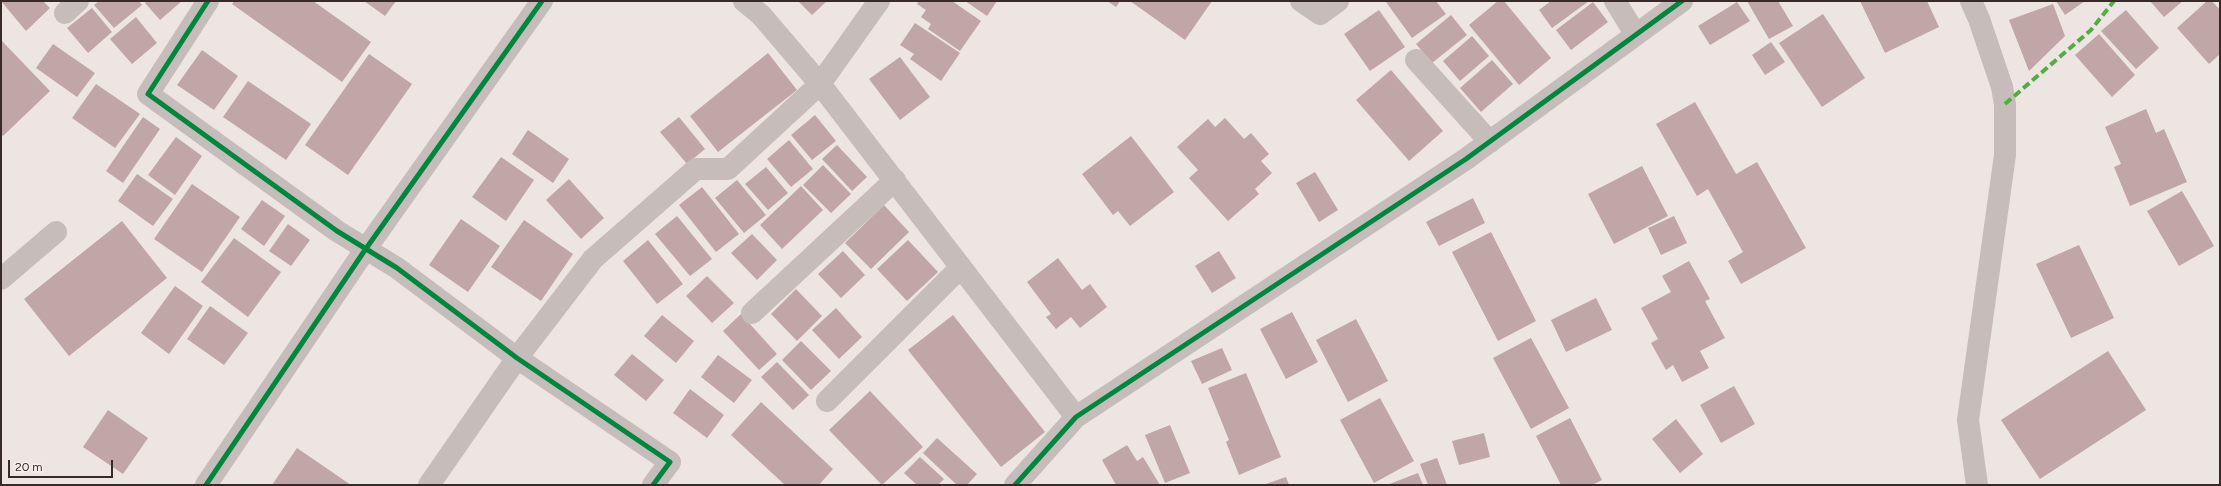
<!DOCTYPE html>
<style>
body{margin:0}
#map{position:relative;width:2221px;height:486px;overflow:hidden;background:#ede5e2;font-family:Figtree,sans-serif}
canvas{display:block}
.frame{position:absolute;inset:0;border:2px solid #372a29;pointer-events:none}
.scale{position:absolute;left:8px;top:460px;width:105px;height:18px;box-sizing:border-box;border:2px solid #372a29;border-top:0;padding-left:5px;font-size:12px;line-height:14px;white-space:nowrap;color:#372a29;-webkit-text-stroke:3px #f9eeea;paint-order:stroke}
</style>
<div id="map">
<canvas width="2221" height="486"></canvas>
<div class="frame"></div>
<div class="scale">20 m</div>
</div>
<script>
const ctx = document.querySelector('canvas').getContext('2d');
ctx.lineJoin = 'round';
function fill(path, color) { ctx.fillStyle = color; ctx.fill(path, 'evenodd'); }
const toPath = rows => new Path2D(rows.map(r => 'M' + r).join(''));
function stroke(path, color, width, dash) { ctx.strokeStyle = color; ctx.lineWidth = width; ctx.lineCap = dash ? 'butt' : 'round'; ctx.setLineDash(dash || []); ctx.stroke(path); }
fill(toPath([
 [1,1,43,1,50,8,26,31],
 [99,1,139,1,142,5,114,28,94,5],
 [147,1,182,1,160,20,145,3],
 [234,1,313,1,371,42,342,82,232,4],
 [364,1,396,1,385,16],
 [798,1,827,1,812,15],
 [919,1,952,1,981,21,960,51,928,29,931,24,921,17,926,10,917,4],
 [965,1,997,1,987,16],
 [1107,1,1120,1,1116,7],
 [1130,1,1212,1,1185,40],
 [1436,1,1446,14,1412,38,1386,2],
 [1498,1,1504,1,1551,58,1519,85,1469,25],
 [1551,1,1589,1,1552,28,1539,10],
 [1747,1,1778,1,1793,26,1769,39],
 [1860,1,1927,1,1939,27,1885,53],
 [2056,1,2085,1,2065,15],
 [2150,1,2183,1,2164,17],
 [2207,1,2212,1,2220,10,2220,54,2209,64,2177,28],
 [1593,2,1608,22,1571,50,1556,30],
 [1737,2,1750,21,1710,45,1698,26],
 [2053,4,2065,36,2029,71,2009,20],
 [92,8,112,32,88,53,67,28],
 [1379,10,1405,47,1370,71,1344,34],
 [2126,10,2159,48,2136,69,2101,31],
 [1823,14,1865,78,1822,107,1779,43],
 [1451,15,1467,35,1432,63,1416,44],
 [136,17,157,43,132,64,110,39],
 [915,23,960,53,941,81,910,59,914,54,900,45],
 [2099,34,2135,75,2112,97,2075,55],
 [1472,36,1489,56,1460,81,1443,61],
 [1,40,50,91,3,136,1,134],
 [1771,42,1785,62,1765,75,1752,55],
 [53,44,95,73,77,97,36,68],
 [202,50,238,76,214,110,177,85],
 [768,53,797,90,718,152,690,116],
 [369,54,412,84,348,175,305,145],
 [900,57,930,97,900,120,869,79],
 [1492,60,1513,84,1481,112,1460,88],
 [1391,70,1443,131,1409,161,1356,100],
 [248,81,311,124,286,160,223,117],
 [96,84,140,114,115,148,72,118],
 [1695,102,1736,174,1757,162,1806,248,1741,284,1728,261,1743,252,1708,189,1697,196,1656,124],
 [2146,109,2156,133,2164,129,2187,182,2130,206,2114,167,2121,164,2105,127],
 [815,115,836,141,812,160,791,135],
 [143,117,160,129,123,183,106,171],
 [679,117,705,149,687,164,660,132],
 [1225,118,1244,139,1251,133,1269,154,1261,161,1272,173,1255,189,1259,194,1228,221,1189,178,1198,170,1177,147,1208,119,1215,127],
 [528,130,569,159,553,183,512,154],
 [1131,136,1174,192,1130,226,1118,211,1113,215,1082,174],
 [176,137,202,156,175,195,148,175],
 [789,140,813,169,791,187,767,159],
 [837,145,867,177,852,191,822,159],
 [501,157,534,180,506,221,472,197],
 [823,165,851,194,831,213,803,185],
 [1642,166,1668,216,1614,244,1588,194],
 [766,167,788,193,768,210,745,184],
 [1315,172,1338,210,1319,222,1296,183],
 [137,174,173,199,153,226,118,201],
 [569,179,604,218,581,239,546,200],
 [737,180,766,215,744,233,715,198],
 [192,184,240,217,202,272,154,239],
 [801,186,823,210,782,249,760,225],
 [702,187,739,234,716,252,679,205],
 [2182,191,2214,246,2179,266,2147,211],
 [1473,198,1485,223,1439,246,1426,222],
 [262,200,285,216,264,246,241,229],
 [884,205,909,232,871,269,845,243],
 [677,216,712,259,690,276,655,234],
 [1674,216,1687,243,1661,255,1648,228],
 [461,219,500,246,468,292,429,265],
 [524,220,573,254,541,301,491,267],
 [122,221,167,278,69,356,24,299],
 [288,224,310,240,291,266,269,251],
 [1491,232,1536,321,1498,341,1452,252],
 [752,234,777,260,757,280,731,253],
 [234,238,281,272,248,317,201,282],
 [648,240,683,284,657,304,623,261],
 [908,240,938,272,907,301,877,269],
 [2079,245,2114,318,2071,338,2036,264],
 [843,251,865,275,841,298,818,274],
 [1219,251,1236,278,1212,293,1195,266],
 [1058,258,1082,290,1090,284,1107,307,1080,328,1071,317,1056,329,1046,317,1051,314,1027,282],
 [1689,261,1710,299,1705,301,1725,338,1700,351,1709,368,1682,382,1673,365,1666,370,1651,343,1658,339,1641,308,1671,292,1662,276],
 [707,276,734,303,712,323,686,296],
 [175,286,203,306,169,354,141,333],
 [796,289,822,316,797,341,771,314],
 [1596,298,1612,330,1566,352,1551,320],
 [210,306,248,333,224,365,187,339],
 [836,308,862,337,839,359,812,330],
 [1292,312,1318,362,1286,379,1260,329],
 [741,314,777,354,759,370,723,331],
 [662,315,694,341,676,363,644,336],
 [953,315,1045,432,1001,467,908,350],
 [1356,319,1388,381,1348,402,1316,340],
 [1531,338,1569,408,1531,429,1493,358],
 [801,341,831,371,811,390,782,360],
 [1222,348,1232,370,1202,384,1191,361],
 [2108,351,2146,410,2040,479,2001,420],
 [632,354,664,380,646,401,614,375],
 [718,355,752,380,734,403,701,377],
 [777,362,809,395,793,410,761,377],
 [1246,373,1281,457,1239,475,1226,442,1229,440,1208,388],
 [1734,386,1755,424,1721,443,1700,405],
 [690,389,724,415,707,438,673,413],
 [870,391,923,447,882,485,829,430],
 [1380,398,1414,461,1374,483,1340,420],
 [761,402,833,469,819,485,785,485,731,435],
 [108,410,148,438,123,474,83,447],
 [1570,418,1602,480,1592,485,1561,485,1536,436],
 [1676,419,1703,454,1680,473,1652,439],
 [1170,425,1190,473,1165,483,1145,435],
 [1484,433,1490,457,1459,465,1452,441],
 [937,438,977,474,967,485,957,485,923,453],
 [1127,445,1137,461,1143,457,1160,485,1116,485,1102,460],
 [297,448,351,485,272,485],
 [920,457,944,479,938,485,917,485,904,473],
 [1437,458,1447,485,1428,485,1420,464],
 [1418,473,1423,485,1387,485],
 [1286,477,1289,485,1263,485]
]), '#c0a6a6');
stroke(toPath([
 [208,1,148,94,337,231,397,268,517,358,670,462,653,485],
 [744,1,761,15,820,84,1076,417],
 [1301,1,1320,14,1338,1],
 [1615,1,1636,35],
 [1971,1,1979,19,2002,87,2005,104,2005,155,1968,420,1977,485],
 [65,13,78,1],
 [1416,60,1490,142],
 [1,279,56,232],
 [752,313,895,180],
 [827,401,961,267],
 [206,485,365,250,542,1],
 [429,485,517,358,593,259,696,169,728,169,820,84,879,1],
 [1015,485,1076,417,1466,159,1682,1]
]), '#c6bdbb', 22);
stroke(toPath([
 [2005,104,2091,30,2114,1]
]), '#55ab44', 4, [8, 4]);
stroke(toPath([
 [208,1,148,94,337,231,397,268,517,358,670,462,653,485],
 [206,485,365,250,542,1],
 [1015,485,1076,417,1466,159,1682,1]
]), '#00873e', 5);
</script>
